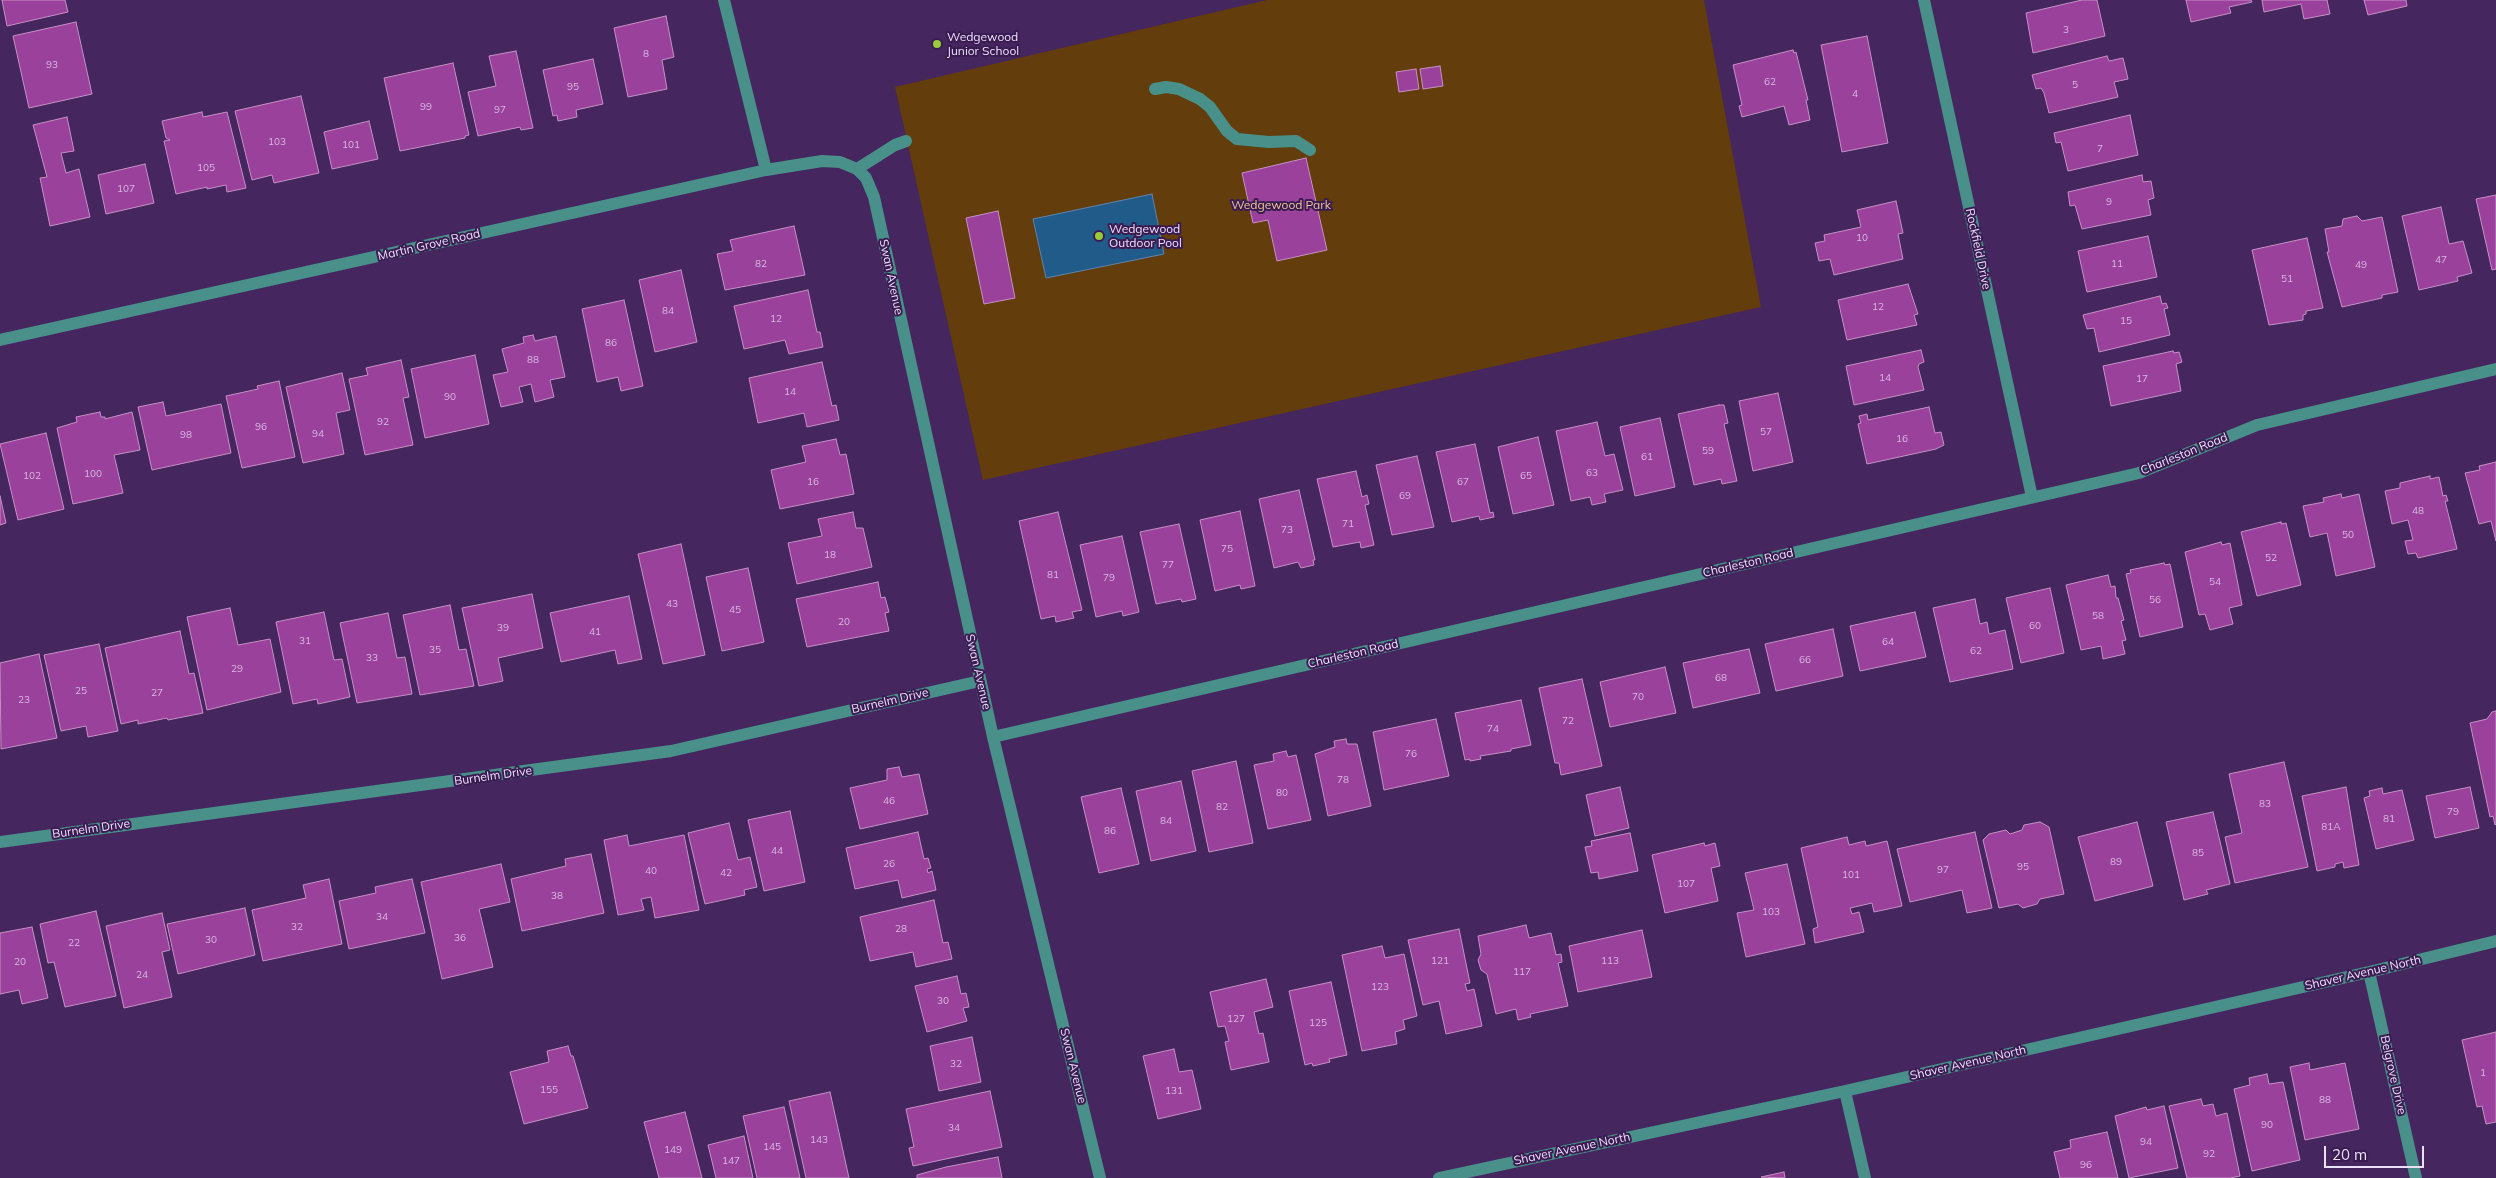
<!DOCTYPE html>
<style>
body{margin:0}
#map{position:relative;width:2496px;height:1178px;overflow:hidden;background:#45265e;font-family:Mulish,sans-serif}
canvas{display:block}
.scale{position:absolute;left:2324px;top:1146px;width:100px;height:22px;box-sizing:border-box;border:2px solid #ede0fb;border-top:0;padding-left:6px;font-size:15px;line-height:18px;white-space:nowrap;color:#ede0fb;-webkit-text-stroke:4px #3a1b52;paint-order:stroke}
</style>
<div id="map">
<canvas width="2496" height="1178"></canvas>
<div class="scale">20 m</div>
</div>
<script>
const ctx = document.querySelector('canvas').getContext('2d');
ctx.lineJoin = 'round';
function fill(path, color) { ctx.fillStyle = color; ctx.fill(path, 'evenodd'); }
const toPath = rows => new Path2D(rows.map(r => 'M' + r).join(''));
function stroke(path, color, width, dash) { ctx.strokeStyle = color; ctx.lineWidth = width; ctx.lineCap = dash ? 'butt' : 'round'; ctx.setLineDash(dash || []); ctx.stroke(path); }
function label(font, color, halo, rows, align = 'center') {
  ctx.font = font + ' Mulish,sans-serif'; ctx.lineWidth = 4; ctx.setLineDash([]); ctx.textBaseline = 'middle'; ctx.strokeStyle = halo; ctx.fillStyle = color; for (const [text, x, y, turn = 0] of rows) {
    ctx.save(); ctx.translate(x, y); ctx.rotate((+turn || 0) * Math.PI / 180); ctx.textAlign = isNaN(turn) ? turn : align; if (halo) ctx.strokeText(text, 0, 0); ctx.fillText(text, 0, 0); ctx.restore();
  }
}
fill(toPath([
 [1267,0,1704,0,1761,307,983,480,895,87]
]), '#633d0b');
const water = toPath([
 [1152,194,1164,254,1046,278,1033,219,1152,194]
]);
fill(water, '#215b8a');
stroke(water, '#5e83ac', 1);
const building = toPath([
 [2,0,65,0,68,12,7,26,2,0],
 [2082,0,2097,0,2105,36,2033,53,2026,13,2082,0],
 [2186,0,2251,0,2252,2,2229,7,2231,13,2191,22,2186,0],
 [2262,0,2327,0,2330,14,2304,19,2301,4,2264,12,2262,0],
 [2364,0,2406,0,2407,6,2368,15,2364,0],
 [666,16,674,57,662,60,667,89,628,97,614,28,666,16],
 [76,22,92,94,29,108,13,36,76,22],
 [1867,36,1888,143,1842,152,1821,45,1867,36],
 [1793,50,1794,53,1796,52,1808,100,1806,100,1810,120,1789,125,1784,106,1742,117,1739,106,1742,105,1733,65,1793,50],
 [516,51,533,128,521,130,520,127,478,136,468,92,496,86,489,56,516,51],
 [2107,56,2109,61,2123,58,2128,79,2114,82,2118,97,2049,113,2044,93,2041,88,2036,89,2032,75,2107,56],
 [593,59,603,104,576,110,577,117,558,121,557,115,553,116,543,70,593,59],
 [453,63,469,135,465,136,465,138,400,151,384,78,453,63],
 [1440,66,1443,86,1423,89,1420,69,1440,66],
 [1416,69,1419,89,1399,92,1396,72,1416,69],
 [301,96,319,173,274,183,272,175,252,180,235,111,301,96],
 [202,112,203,117,227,112,246,188,227,192,226,185,207,189,207,187,176,194,164,141,170,140,166,138,162,121,202,112],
 [2130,115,2138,155,2068,171,2061,142,2056,143,2054,133,2130,115],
 [67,117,74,151,61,153,66,173,79,169,90,217,50,226,40,178,47,177,33,125,67,117],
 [369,121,378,159,332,169,324,132,369,121],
 [1306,158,1327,250,1277,261,1268,220,1253,223,1242,173,1306,158],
 [145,164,154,203,106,214,98,175,145,164],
 [2142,175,2143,182,2151,181,2154,198,2148,200,2151,215,2082,229,2075,205,2070,206,2068,192,2142,175],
 [2496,195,2496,269,2492,270,2476,199,2496,195],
 [1896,201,1903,233,1898,234,1903,259,1834,275,1830,259,1819,261,1815,243,1825,241,1824,235,1861,227,1857,210,1896,201],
 [2441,207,2449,244,2463,241,2472,273,2457,277,2458,281,2419,290,2402,216,2441,207],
 [998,211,1015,298,984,304,966,218,998,211],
 [2357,216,2362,221,2382,217,2398,292,2382,295,2382,298,2342,307,2327,252,2329,252,2325,229,2342,226,2343,219,2357,216],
 [794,226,805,275,725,290,717,254,733,251,730,240,794,226],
 [2148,236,2157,277,2087,292,2078,251,2148,236],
 [2307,238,2323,308,2306,311,2306,314,2303,315,2303,320,2269,325,2252,250,2307,238],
 [681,270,697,342,655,352,639,280,681,270],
 [1908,284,1918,314,1914,315,1917,325,1847,340,1838,300,1908,284],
 [808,290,817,332,820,332,823,347,789,354,785,340,744,349,734,306,808,290],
 [2160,296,2162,304,2166,303,2168,308,2164,309,2170,335,2099,352,2094,328,2087,329,2083,315,2160,296],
 [624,300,643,386,621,391,618,377,597,382,582,309,624,300],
 [533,335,535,341,556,336,565,377,550,380,554,397,535,402,531,384,519,387,523,402,501,407,493,375,508,372,502,349,524,343,523,337,533,335],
 [1921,350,1924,362,1919,364,1918,367,1924,390,1854,405,1846,366,1921,350],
 [2173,351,2174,353,2179,352,2182,362,2176,364,2181,391,2111,406,2103,366,2173,351],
 [475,355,489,424,425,438,411,369,475,355],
 [401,360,409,397,403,398,413,445,365,455,349,379,368,375,366,368,401,360],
 [822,362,832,406,836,405,839,420,807,427,804,413,758,423,749,378,822,362],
 [342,373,350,410,336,413,344,454,303,463,286,387,342,373],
 [279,381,295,457,242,468,226,396,258,389,257,386,279,381],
 [1778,393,1793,462,1753,471,1739,401,1778,393],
 [163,402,166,416,221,404,231,453,152,470,138,407,163,402],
 [1719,405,1724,405,1728,423,1724,424,1737,481,1722,484,1721,479,1694,485,1678,414,1719,405],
 [1929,407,1935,433,1941,432,1944,445,1936,449,1867,464,1858,424,1861,423,1859,416,1867,414,1868,420,1929,407],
 [100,412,101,417,105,417,105,419,132,412,140,450,114,455,123,493,73,504,57,428,77,422,76,417,100,412],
 [1660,418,1675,487,1635,496,1620,427,1660,418],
 [1597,422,1605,456,1614,454,1623,490,1604,494,1606,502,1592,505,1590,497,1571,501,1556,431,1597,422],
 [46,433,64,509,18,520,0,444,46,433],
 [1538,437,1554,505,1513,514,1498,447,1538,437],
 [836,439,840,455,846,454,854,494,780,509,771,470,806,462,802,446,836,439],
 [1475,444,1490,513,1493,512,1494,517,1480,520,1479,516,1452,522,1436,452,1475,444],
 [1417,456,1434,527,1392,535,1376,465,1417,456],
 [2496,462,2496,541,2491,521,2479,524,2465,473,2480,470,2479,466,2496,462],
 [1356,471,1362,497,1367,495,1369,504,1365,505,1374,545,1361,548,1360,542,1333,547,1317,479,1356,471],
 [2430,476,2430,479,2439,477,2443,496,2446,495,2448,501,2445,501,2457,549,2418,558,2416,553,2408,554,2405,541,2413,540,2408,520,2392,524,2385,491,2400,488,2400,483,2430,476],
 [1299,490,1315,560,1313,560,1314,565,1301,568,1298,562,1274,568,1259,499,1299,490],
 [2341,494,2342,498,2359,494,2375,567,2336,576,2327,533,2310,537,2303,506,2324,502,2323,498,2341,494],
 [0,496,6,523,0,525,0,496],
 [1240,511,1255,586,1241,589,1240,585,1215,591,1200,520,1240,511],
 [853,512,856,528,863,528,872,567,797,584,788,543,822,536,818,519,853,512],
 [1058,512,1082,610,1072,612,1074,618,1056,622,1055,616,1041,619,1019,521,1058,512],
 [2281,522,2281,524,2286,523,2301,585,2257,596,2241,532,2281,522],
 [1179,524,1196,599,1182,602,1181,599,1156,604,1140,532,1179,524],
 [1122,536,1139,612,1123,616,1122,611,1096,617,1080,545,1122,536],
 [2221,542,2222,545,2230,543,2242,605,2229,608,2233,624,2210,630,2205,614,2199,615,2185,552,2221,542],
 [681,544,705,655,663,664,638,554,681,544],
 [2164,563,2165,565,2170,564,2183,627,2140,637,2126,574,2131,573,2130,570,2164,563],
 [748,568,764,642,722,651,706,577,748,568],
 [2108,575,2111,587,2115,586,2116,598,2118,598,2124,620,2121,621,2126,640,2122,641,2125,654,2103,659,2101,646,2081,650,2066,585,2108,575],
 [878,582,881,598,885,597,889,612,885,613,889,631,807,647,796,599,878,582],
 [2050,588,2064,653,2021,663,2006,598,2050,588],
 [532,594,543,648,498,658,503,681,479,686,462,608,532,594],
 [629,596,642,659,618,664,615,650,561,662,550,613,629,596],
 [1975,599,1980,624,1987,622,1989,634,2005,630,2013,669,1950,682,1933,608,1975,599],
 [450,605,459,650,466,649,474,686,420,695,403,615,450,605],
 [230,608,238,645,270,639,281,692,207,710,187,617,230,608],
 [324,612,334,660,342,659,350,697,318,704,317,699,293,704,276,622,324,612],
 [1915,612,1926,657,1860,671,1850,626,1915,612],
 [388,613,397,658,405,657,412,694,357,703,340,623,388,613],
 [1833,629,1843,676,1776,691,1765,644,1833,629],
 [180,631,189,674,194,673,203,713,168,720,167,718,138,724,138,720,121,724,105,648,180,631],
 [99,644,118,731,88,737,86,726,61,731,44,655,99,644],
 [1749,649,1760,693,1693,708,1683,663,1749,649],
 [39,654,57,738,1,749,0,663,39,654],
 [1665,667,1676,713,1610,727,1600,682,1665,667],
 [1582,679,1602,766,1561,775,1559,763,1555,763,1539,688,1582,679],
 [1521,700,1531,745,1511,749,1511,751,1480,756,1481,759,1470,761,1470,759,1465,760,1455,713,1521,700],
 [2496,711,2496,824,2495,825,2493,816,2490,817,2470,723,2487,719,2492,712,2496,711],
 [1436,719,1449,776,1384,790,1373,732,1436,719],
 [1346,739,1347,744,1357,744,1371,806,1328,816,1315,754,1335,747,1334,741,1346,739],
 [1286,751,1288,757,1296,755,1311,820,1268,829,1254,765,1274,761,1273,754,1286,751],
 [1236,761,1253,843,1209,852,1192,771,1236,761],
 [2284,762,2308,867,2235,883,2225,837,2242,833,2229,774,2284,762],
 [899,767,902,777,919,774,928,814,860,829,850,788,887,780,887,769,899,767],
 [1181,781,1196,851,1151,861,1136,791,1181,781],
 [1620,787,1629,828,1595,836,1586,795,1620,787],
 [2346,787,2359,865,2344,868,2343,862,2335,864,2335,867,2317,871,2302,796,2346,787],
 [2470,787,2479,828,2435,838,2426,796,2470,787],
 [1121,788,1139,864,1099,873,1081,797,1121,788],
 [2382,788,2383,794,2402,790,2414,840,2376,849,2364,798,2370,796,2369,791,2382,788],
 [790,811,805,882,764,891,748,820,790,811],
 [2213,812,2230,884,2206,890,2208,894,2184,900,2166,822,2213,812],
 [2040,822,2049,827,2064,894,2040,899,2037,904,2023,908,2018,904,1999,908,1983,840,1989,834,2006,830,2010,834,2022,830,2024,825,2040,822],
 [2137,822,2153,886,2095,901,2078,837,2137,822],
 [729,823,738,860,750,857,757,887,744,890,745,895,705,904,688,833,729,823],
 [918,832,924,859,928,858,931,868,927,869,928,873,932,871,936,890,902,898,898,880,855,889,846,848,918,832],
 [1975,832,1992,908,1967,913,1962,890,1910,902,1897,849,1975,832],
 [1630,833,1638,871,1599,879,1598,872,1591,873,1585,847,1592,846,1591,841,1630,833],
 [627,835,629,846,684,835,699,910,655,918,651,897,641,899,644,910,618,915,604,840,627,835],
 [1847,837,1849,845,1865,841,1866,846,1887,841,1902,906,1874,912,1872,903,1850,908,1852,914,1859,912,1864,932,1815,943,1813,929,1818,927,1801,848,1847,837],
 [1704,843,1705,846,1715,843,1720,866,1711,868,1718,901,1665,913,1652,855,1704,843],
 [591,854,604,913,522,931,511,879,566,866,565,859,591,854],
 [501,864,510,902,479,909,493,967,442,979,421,882,501,864],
 [1787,864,1805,944,1746,957,1737,913,1754,910,1745,873,1787,864],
 [329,879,342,944,263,961,252,910,306,898,303,885,329,879],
 [412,879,425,933,349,949,339,901,376,893,375,887,412,879],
 [934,900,943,943,948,942,952,959,916,967,913,952,870,961,860,917,934,900],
 [245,908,255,955,178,974,167,924,245,908],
 [96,911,116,996,65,1007,54,962,48,963,40,924,96,911],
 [162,913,170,950,162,952,172,997,124,1008,106,926,162,913],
 [1526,925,1529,938,1551,933,1556,955,1561,954,1562,962,1558,963,1568,1006,1530,1014,1531,1017,1518,1020,1516,1009,1496,1014,1487,974,1481,970,1478,960,1481,954,1478,936,1526,925],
 [32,927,48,998,22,1004,19,990,0,994,0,933,32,927],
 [1459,929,1470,983,1465,984,1467,991,1474,989,1482,1026,1446,1034,1439,1001,1423,1005,1408,940,1459,929],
 [1642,930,1652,977,1578,992,1569,946,1642,930],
 [1382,946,1385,958,1404,954,1417,1016,1403,1020,1405,1029,1395,1032,1397,1044,1362,1051,1342,955,1382,946],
 [957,976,961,994,966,993,969,1007,963,1008,967,1021,927,1032,915,986,957,976],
 [1266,979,1273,1007,1254,1012,1259,1034,1263,1033,1269,1062,1231,1070,1225,1042,1229,1041,1225,1026,1218,1027,1210,992,1266,979],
 [1331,982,1347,1055,1329,1059,1330,1062,1313,1066,1312,1063,1305,1065,1289,991,1331,982],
 [2496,1032,2496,1122,2486,1124,2482,1106,2477,1107,2462,1040,2496,1032],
 [972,1037,981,1082,939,1091,930,1046,972,1037],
 [568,1046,571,1056,573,1056,588,1108,524,1124,510,1072,549,1062,547,1051,568,1046],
 [1174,1049,1179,1072,1192,1070,1201,1109,1158,1119,1143,1056,1174,1049],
 [2309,1063,2310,1070,2345,1063,2359,1129,2305,1140,2290,1067,2309,1063],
 [2267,1074,2269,1084,2283,1082,2300,1160,2252,1171,2234,1089,2250,1085,2249,1078,2267,1074],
 [990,1091,1002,1147,913,1166,909,1148,914,1147,906,1109,990,1091],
 [830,1092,849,1178,806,1178,789,1101,830,1092],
 [2201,1099,2203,1106,2213,1104,2216,1116,2227,1113,2240,1176,2230,1178,2187,1178,2169,1106,2201,1099],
 [2164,1106,2178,1168,2129,1178,2115,1116,2146,1107,2147,1110,2164,1106],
 [784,1107,800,1178,757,1178,743,1116,784,1107],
 [685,1112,702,1178,659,1178,644,1122,685,1112],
 [2107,1132,2118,1178,2060,1178,2054,1152,2071,1148,2070,1140,2107,1132],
 [744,1136,753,1178,716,1178,708,1145,744,1136],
 [998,1157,1002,1178,917,1178,917,1175,946,1167,998,1157],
 [1784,1172,1785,1178,1761,1177,1784,1172]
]);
fill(building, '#9a419b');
stroke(building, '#c790c6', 1);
stroke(toPath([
 [724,0,766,170],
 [1924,0,2032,497],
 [1155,89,1166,87,1179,89,1200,99,1210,107,1227,131,1237,139,1269,142,1296,141,1310,150],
 [857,169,895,145,906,141],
 [0,340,766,170,822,161,840,162,857,169,866,178,874,197,993,737,1100,1178],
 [993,737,2139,473,2257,425,2496,369],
 [0,842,671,751,980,681],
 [2369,972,2416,1178],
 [1845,1091,1865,1178],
 [1439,1178,1845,1091,2369,972,2496,941]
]), '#489089', 12);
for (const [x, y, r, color] of [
 [937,44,5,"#98cb37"],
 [1099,236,5,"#98cb37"]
]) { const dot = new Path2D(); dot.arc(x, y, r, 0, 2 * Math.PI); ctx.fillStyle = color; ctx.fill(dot); stroke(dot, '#3a1b52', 2); }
label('10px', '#d8b8e3', null, [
 ["3",2066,30],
 ["8",646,54],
 ["93",52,65],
 ["62",1770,82],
 ["5",2075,85],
 ["95",573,87],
 ["4",1855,94],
 ["99",426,107],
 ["97",500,110],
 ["103",277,142],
 ["101",351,145],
 ["7",2100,149],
 ["105",206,168],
 ["107",126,189],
 ["9",2109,202],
 ["10",1862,238],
 ["47",2441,260],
 ["82",761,264],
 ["11",2117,264],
 ["49",2361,265],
 ["51",2287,279],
 ["12",1878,307],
 ["84",668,311],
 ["12",776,319],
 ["15",2126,321],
 ["86",611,343],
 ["88",533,360],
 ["14",1885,378],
 ["17",2142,379],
 ["14",790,392],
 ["90",450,397],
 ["92",383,422],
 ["96",261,427],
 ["57",1766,432],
 ["94",318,434],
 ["98",186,435],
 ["16",1902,439],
 ["59",1708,451],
 ["61",1647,457],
 ["63",1592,473],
 ["100",93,474],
 ["102",32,476],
 ["65",1526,476],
 ["16",813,482],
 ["67",1463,482],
 ["69",1405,496],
 ["48",2418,511],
 ["71",1348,524],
 ["73",1287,530],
 ["50",2348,535],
 ["75",1227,549],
 ["18",830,555],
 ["52",2271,558],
 ["77",1168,565],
 ["81",1053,575],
 ["79",1109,578],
 ["54",2215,582],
 ["56",2155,600],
 ["43",672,604],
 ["45",735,610],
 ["58",2098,616],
 ["20",844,622],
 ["60",2035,626],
 ["39",503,628],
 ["41",595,632],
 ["31",305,641],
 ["64",1888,642],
 ["35",435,650],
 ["62",1976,651],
 ["33",372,658],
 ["66",1805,660],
 ["29",237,669],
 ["68",1721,678],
 ["25",81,691],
 ["27",157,693],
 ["70",1638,697],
 ["23",24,700],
 ["72",1568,721],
 ["74",1493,729],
 ["76",1411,754],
 ["78",1343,780],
 ["80",1282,793],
 ["46",889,801],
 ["83",2265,804],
 ["82",1222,807],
 ["79",2453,812],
 ["81",2389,819],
 ["84",1166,821],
 ["81A",2331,827],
 ["86",1110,831],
 ["44",777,851],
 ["85",2198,853],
 ["89",2116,862],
 ["26",889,864],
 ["95",2023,867],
 ["97",1943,870],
 ["40",651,871],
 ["42",726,873],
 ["101",1851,875],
 ["107",1686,884],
 ["38",557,896],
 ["103",1771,912],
 ["34",382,917],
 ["32",297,927],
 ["28",901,929],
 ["36",460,938],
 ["30",211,940],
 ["22",74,943],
 ["121",1440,961],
 ["113",1610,961],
 ["20",20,962],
 ["117",1522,972],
 ["24",142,975],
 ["123",1380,987],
 ["30",943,1001],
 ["127",1236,1019],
 ["125",1318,1023],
 ["32",956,1064],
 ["1",2483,1073],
 ["155",549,1090],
 ["131",1174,1091],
 ["88",2325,1100],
 ["90",2267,1125],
 ["34",954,1128],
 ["143",819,1140],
 ["94",2146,1142],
 ["145",772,1147],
 ["149",673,1150],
 ["92",2209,1154],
 ["147",731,1161],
 ["96",2086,1165]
]);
label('12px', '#ede0fb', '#3a1b52', [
 ["Wedgewood",947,37],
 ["Junior School",947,51],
 ["Wedgewood",1109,229],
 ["Outdoor Pool",1109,243]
], 'left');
label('12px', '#f0c497', '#3a1b52', [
 ["Wedgewood Park",1281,205]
]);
label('12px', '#ede0fb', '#3a1b52', [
 ["Martin Grove Road",429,245,-13],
 ["Rockfield Drive",1978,249,78],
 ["Swan Avenue",891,277,78],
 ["Charleston Road",2184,454,-22],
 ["Charleston Road",1748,563,-13],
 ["Charleston Road",1353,654,-13],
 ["Swan Avenue",978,672,77],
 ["Burnelm Drive",890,701,-13],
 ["Burnelm Drive",493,776,-8],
 ["Burnelm Drive",91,829,-8],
 ["Shaver Avenue North",2363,973,-13],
 ["Shaver Avenue North",1968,1063,-13],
 ["Swan Avenue",1073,1066,76],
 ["Belgrove Drive",2393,1075,77],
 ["Shaver Avenue North",1572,1149,-12]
]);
</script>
